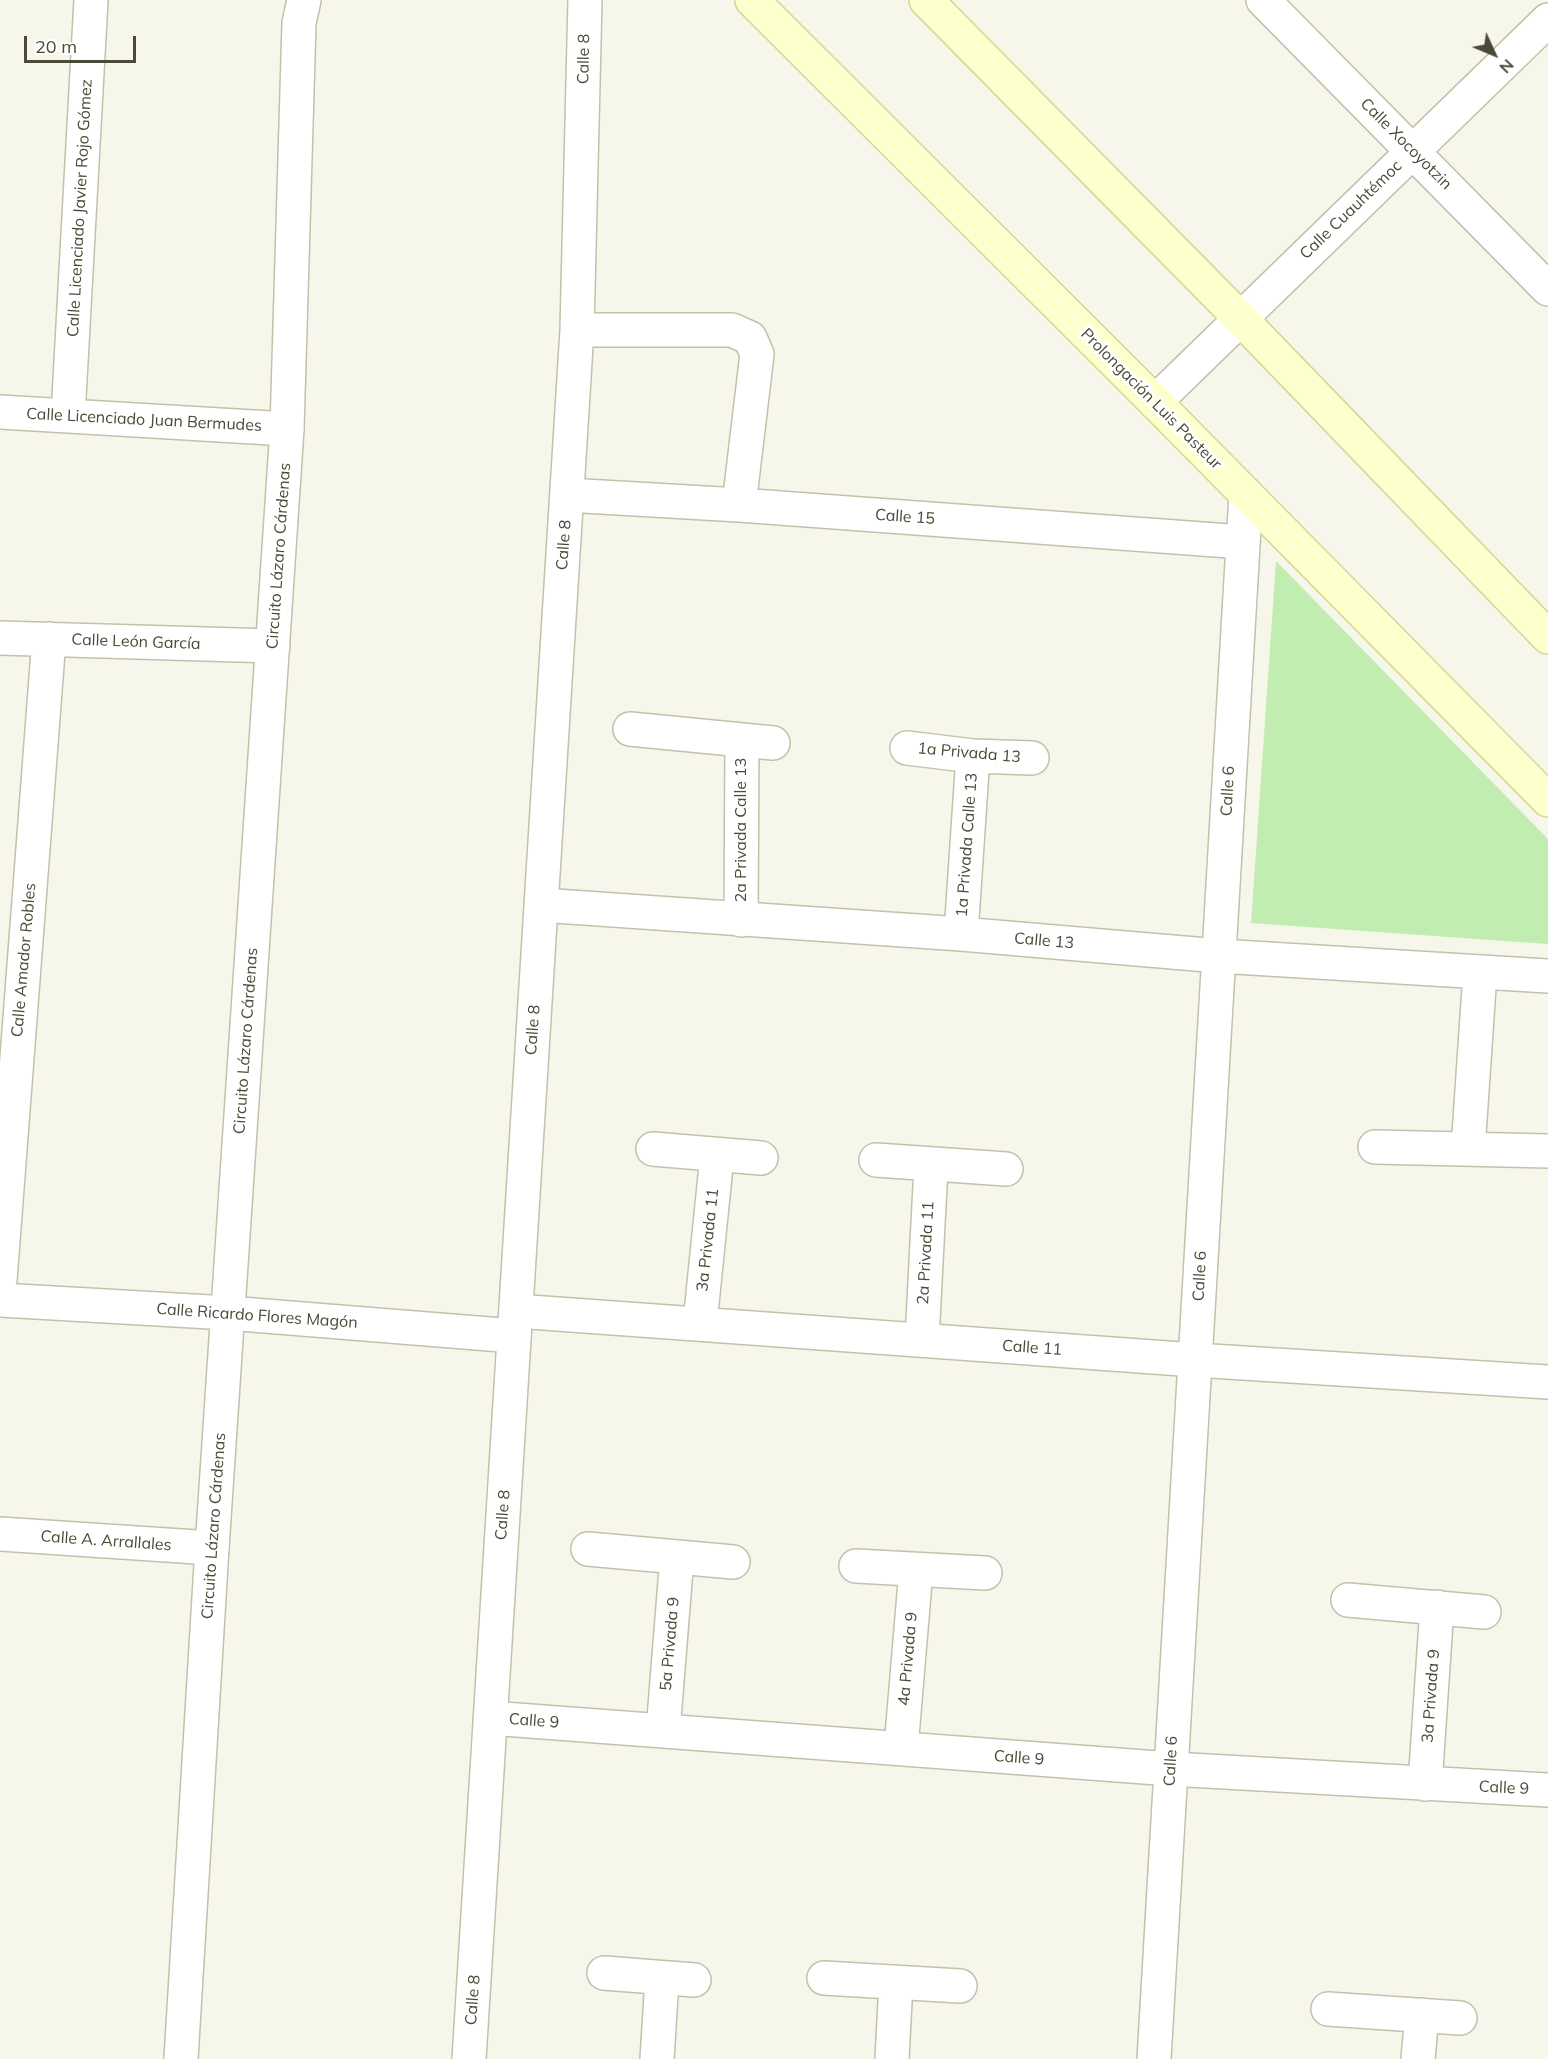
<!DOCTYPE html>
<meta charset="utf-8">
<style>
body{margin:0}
#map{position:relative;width:1548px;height:2059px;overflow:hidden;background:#f6f6ea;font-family:Mulish,sans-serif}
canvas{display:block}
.north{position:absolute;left:1464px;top:24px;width:60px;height:60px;-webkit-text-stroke:4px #fff;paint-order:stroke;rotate:134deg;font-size:16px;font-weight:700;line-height:24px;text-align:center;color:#4b4937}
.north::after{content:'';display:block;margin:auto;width:21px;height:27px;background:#4b4937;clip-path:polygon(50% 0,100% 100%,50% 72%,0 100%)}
.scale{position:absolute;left:24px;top:36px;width:112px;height:27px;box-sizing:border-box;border:3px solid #4b4937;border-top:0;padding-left:8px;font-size:18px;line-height:21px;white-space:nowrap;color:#4b4937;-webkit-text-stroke:4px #fff;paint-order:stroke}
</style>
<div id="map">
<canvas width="1548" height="2059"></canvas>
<div class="north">N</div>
<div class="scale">20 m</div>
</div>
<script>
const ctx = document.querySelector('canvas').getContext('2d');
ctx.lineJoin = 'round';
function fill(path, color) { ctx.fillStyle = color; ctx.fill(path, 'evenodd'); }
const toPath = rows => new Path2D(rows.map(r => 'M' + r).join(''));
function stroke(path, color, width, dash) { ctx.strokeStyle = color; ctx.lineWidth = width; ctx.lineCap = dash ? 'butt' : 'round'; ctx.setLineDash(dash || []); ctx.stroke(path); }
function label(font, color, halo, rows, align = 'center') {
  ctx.font = font + ' Mulish,sans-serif'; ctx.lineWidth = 6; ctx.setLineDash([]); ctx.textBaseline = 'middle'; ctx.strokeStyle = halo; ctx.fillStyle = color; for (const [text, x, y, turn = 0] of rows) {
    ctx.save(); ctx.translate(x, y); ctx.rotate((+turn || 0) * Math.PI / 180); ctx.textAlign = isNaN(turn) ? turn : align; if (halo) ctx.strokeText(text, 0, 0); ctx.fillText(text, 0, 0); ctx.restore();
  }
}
fill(toPath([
 [1276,561,1548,839,1548,944,1251,923]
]), '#c1edb1');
const minor = toPath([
 [1263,0,1548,289],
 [577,330,732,330,750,338,757,354,739,505],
 [1155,402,1548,20],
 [0,412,287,429],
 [68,416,91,0],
 [567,495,739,505,1243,542],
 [0,638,273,646],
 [630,729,773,743],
 [907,748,973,756,1032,758],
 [541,905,961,934,1219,956,1548,976],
 [741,920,742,741],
 [961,934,973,756],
 [1375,1147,1548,1151],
 [653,1149,761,1158],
 [1468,1149,1480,973],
 [876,1160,1006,1169],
 [0,1280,49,639],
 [700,1323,717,1156],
 [922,1340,931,1166],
 [0,1534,212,1548],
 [588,1549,733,1562],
 [856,1566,985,1573],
 [1348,1600,1484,1612],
 [490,1718,1171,1769,1548,1790],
 [663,1731,677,1557],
 [901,1748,916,1570],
 [1425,1784,1437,1607],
 [604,1973,694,1980],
 [824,1978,960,1986],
 [1328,2009,1460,2018],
 [469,2059,577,330,585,0],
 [657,2059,662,1979],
 [892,2059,896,1982],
 [1154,2059,1246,494],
 [1418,2059,1422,2015]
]);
const tertiary = toPath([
 [0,1300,228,1313,514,1336],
 [516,1311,1195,1360,1548,1382],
 [181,2059,212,1548,287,429,299,23,304,0]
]);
const secondary = toPath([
 [752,0,1155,402,1548,800],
 [926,0,1240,318,1548,637]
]);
stroke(minor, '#c3c1ac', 36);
stroke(tertiary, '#c3c1ac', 36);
stroke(secondary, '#d6d695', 36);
stroke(minor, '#fff', 33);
stroke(tertiary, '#fff', 33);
stroke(secondary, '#fdffcc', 33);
label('16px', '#4b4937', '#fff', [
 ["Calle 8",584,59,-89],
 ["Calle Xocoyotzin",1406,144,45],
 ["Calle Licenciado Javier Rojo Gómez",80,208,-87],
 ["Calle Cuauhtémoc",1351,210,-44],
 ["Prolongación Luis Pasteur",1151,399,45],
 ["Calle Licenciado Juan Bermudes",144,420,3],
 ["Calle 15",905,517,4],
 ["Calle 8",564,545,-86],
 ["Circuito Lázaro Cárdenas",279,556,-86],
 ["Calle León García",136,642,2],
 ["1a Privada 13",969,753,5],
 ["Calle 6",1228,791,-87],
 ["2a Privada Calle 13",741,830,-90],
 ["1a Privada Calle 13",967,845,-86],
 ["Calle 13",1044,941,5],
 ["Calle Amador Robles",24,960,-85],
 ["Calle 8",533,1030,-86],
 ["Circuito Lázaro Cárdenas",246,1041,-86],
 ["3a Privada 11",708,1240,-84],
 ["2a Privada 11",926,1253,-87],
 ["Calle 6",1200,1276,-87],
 ["Calle Ricardo Flores Magón",257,1316,4],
 ["Calle 11",1032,1348,4],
 ["Calle 8",503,1515,-86],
 ["Circuito Lázaro Cárdenas",214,1526,-86],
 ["Calle A. Arrallales",106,1541,4],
 ["5a Privada 9",670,1644,-85],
 ["4a Privada 9",908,1659,-85],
 ["3a Privada 9",1431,1696,-86],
 ["Calle 9",534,1721,4],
 ["Calle 9",1019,1758,4],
 ["Calle 6",1171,1761,-87],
 ["Calle 9",1504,1788,3],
 ["Calle 8",473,2000,-86]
]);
</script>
